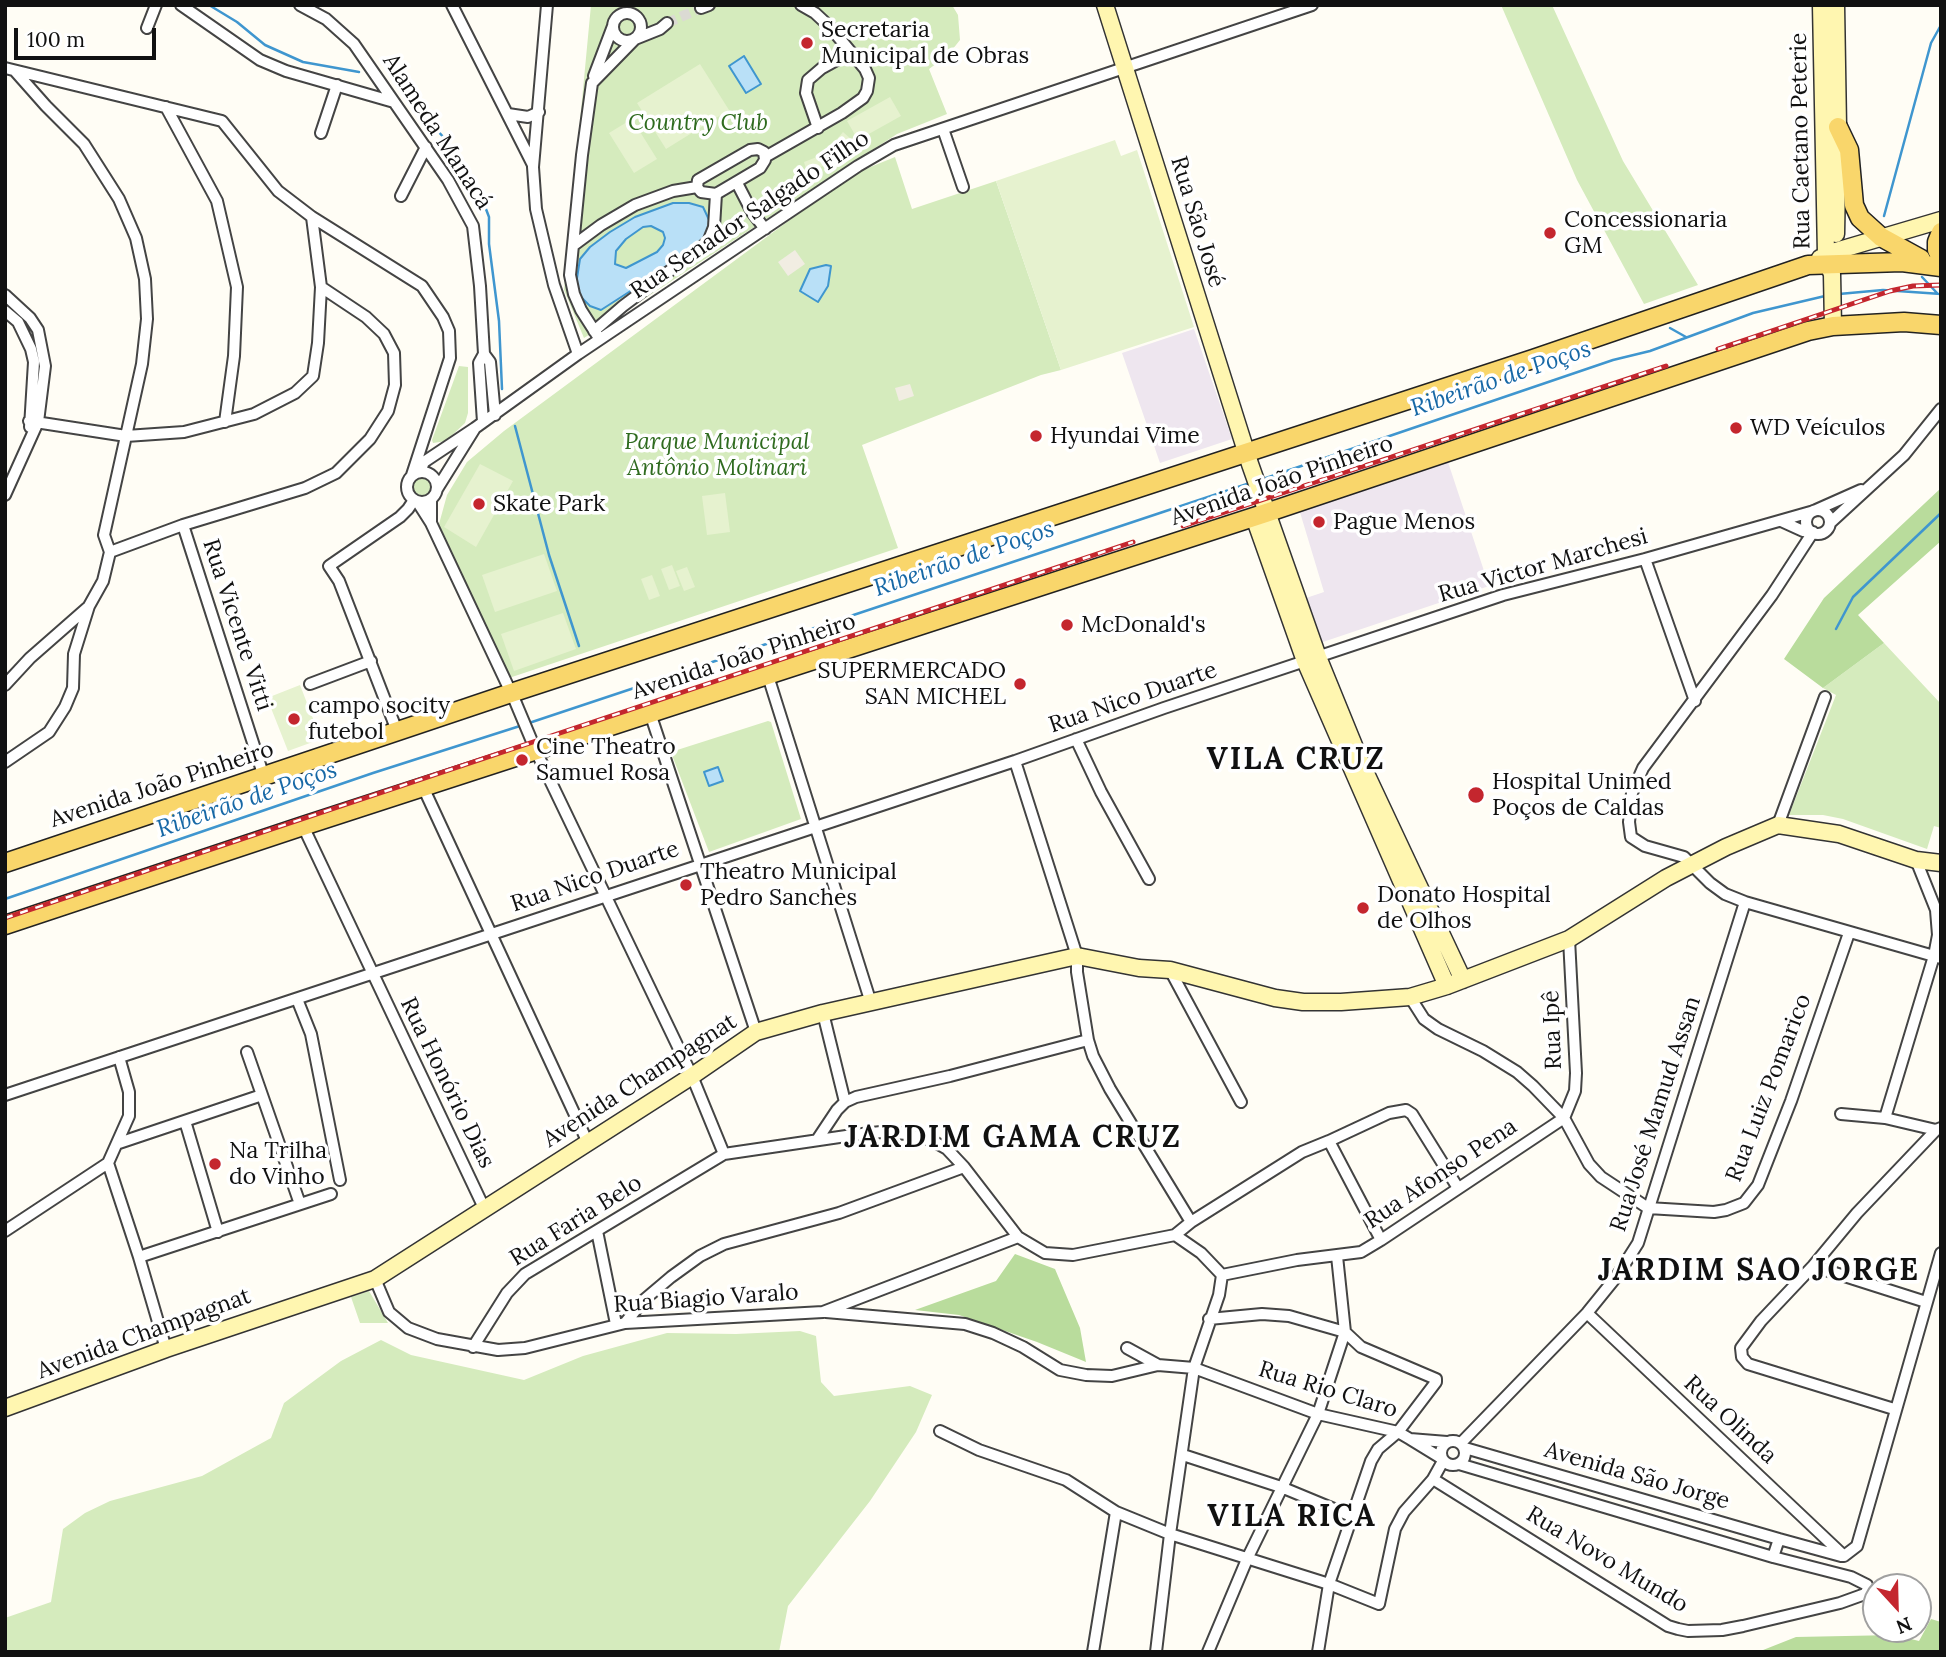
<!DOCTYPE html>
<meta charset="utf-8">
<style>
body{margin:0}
#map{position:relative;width:1946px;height:1657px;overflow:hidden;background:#fffdf5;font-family:Lora,serif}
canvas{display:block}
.frame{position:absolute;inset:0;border:7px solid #111;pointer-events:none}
.north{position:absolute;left:1862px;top:1573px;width:70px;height:70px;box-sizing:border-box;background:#fff;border:2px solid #a0a0a0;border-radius:50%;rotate:158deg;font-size:19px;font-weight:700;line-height:28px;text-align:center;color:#111}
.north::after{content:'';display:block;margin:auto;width:24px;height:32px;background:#c4262e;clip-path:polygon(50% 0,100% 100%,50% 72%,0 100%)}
.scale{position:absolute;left:14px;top:28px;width:142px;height:32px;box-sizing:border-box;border:4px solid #111;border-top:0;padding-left:9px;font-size:21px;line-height:24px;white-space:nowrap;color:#111;-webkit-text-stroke:5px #fff;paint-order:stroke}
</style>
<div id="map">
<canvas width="1946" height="1657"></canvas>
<div class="frame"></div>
<div class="north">N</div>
<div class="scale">100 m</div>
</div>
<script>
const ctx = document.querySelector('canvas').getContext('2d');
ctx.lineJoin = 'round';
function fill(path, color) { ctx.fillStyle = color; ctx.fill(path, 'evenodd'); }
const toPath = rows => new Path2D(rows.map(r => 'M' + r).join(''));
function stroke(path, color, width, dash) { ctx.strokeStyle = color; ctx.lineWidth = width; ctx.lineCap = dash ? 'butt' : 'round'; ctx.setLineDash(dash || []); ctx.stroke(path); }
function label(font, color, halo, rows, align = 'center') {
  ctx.font = font + ' Lora,serif'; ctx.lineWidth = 7; ctx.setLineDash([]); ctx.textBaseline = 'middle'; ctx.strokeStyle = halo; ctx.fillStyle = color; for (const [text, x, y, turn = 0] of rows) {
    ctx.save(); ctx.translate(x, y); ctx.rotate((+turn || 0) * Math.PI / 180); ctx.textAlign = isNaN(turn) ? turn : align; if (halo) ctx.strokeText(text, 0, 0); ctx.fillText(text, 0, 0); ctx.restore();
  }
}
fill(toPath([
 [1194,329,1232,439,1160,463,1122,353],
 [1447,459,1489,586,1320,643,1303,599,1324,592,1299,509]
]), '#eee6ef');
fill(toPath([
 [591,5,952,5,958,15,960,40,948,55,929,69,947,114,897,134,584,338,564,290],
 [1501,5,1552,5,1623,161,1698,285,1644,304,1577,180],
 [895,157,912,209,996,181,1061,370,1041,375,862,445,898,548,509,678,439,524,447,495,467,462,504,431,810,205,863,170],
 [459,366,468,367,468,413,465,423,446,441,433,443,432,440],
 '412 487a10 10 0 1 1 20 0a10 10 0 1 1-20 0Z',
 [1884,643,1941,704,1941,828,1934,826,1927,849,1843,819,1823,815,1789,815,1836,695,1823,688],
 [768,721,771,722,801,819,709,852,672,755,674,751],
 [369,1291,388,1323,360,1323,351,1297],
 [800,1331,816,1336,821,1382,834,1396,910,1386,932,1395,916,1432,870,1501,788,1606,779,1652,5,1652,5,1618,51,1602,63,1529,85,1513,110,1501,202,1476,271,1438,284,1403,341,1361,381,1340,411,1355,524,1380,583,1356,667,1333,736,1334]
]), '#d5ebbd');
fill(toPath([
 [1941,488,1941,541,1858,615,1884,643,1823,688,1784,659,1824,598],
 [1015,1254,1055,1269,1080,1328,1086,1362,1037,1342,959,1315,915,1310,996,1281],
 [1931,1619,1941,1622,1941,1652,1758,1652,1796,1637,1895,1635,1919,1641]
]), '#b9dc9c');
fill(toPath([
 [700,64,729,110,666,149,637,103],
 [890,97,901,116,858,140,847,121],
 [632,119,657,159,634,173,609,133],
 [843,132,851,139,835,158,827,151],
 [1115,140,1121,156,1137,150,1194,327,1061,370,996,181],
 [827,153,831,163,807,172,804,162],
 [480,464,513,481,476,547,444,527],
 [725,493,730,532,707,535,702,496],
 [544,554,557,591,495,612,482,575],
 [672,565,680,586,669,590,661,569],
 [687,567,695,587,684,591,676,571],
 [652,575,660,596,649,600,641,579],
 [563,613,576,649,514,671,501,634],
 [300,685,321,739,288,751,267,698]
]), '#e6f2cf');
fill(toPath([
 [795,250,805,264,788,276,778,262],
 [910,384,914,396,899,401,895,388]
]), '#f1ede2');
const water = toPath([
 [744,56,761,84,746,93,729,66,744,56],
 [673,203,689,203,703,207,710,222,705,243,601,310,590,306,575,291,580,259,590,247,610,232,635,217,673,203],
 [651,226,663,232,665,238,663,245,657,252,626,268,615,264,616,251,626,239,643,227,651,226],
 [826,265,831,266,828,286,818,302,800,291,810,269,826,265],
 [718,767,723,781,709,786,704,772,718,767]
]);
fill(water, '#b9e0f7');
stroke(water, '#3f96cf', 2);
stroke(toPath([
 [209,5,237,22,265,45,303,62,359,72],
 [404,93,445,139,478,188,489,217,489,244,499,321,502,389],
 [1884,216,1931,43,1941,25],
 [1922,277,1937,293],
 [1839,294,1883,290,1941,294],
 [1670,328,1686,337],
 [515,426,549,555,579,646],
 [1263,479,1613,360,1650,351,1753,313,1825,296],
 [1836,629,1853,597,1941,513],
 [529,723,1250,483],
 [5,899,373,773,523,725]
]), '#3f96cf', 2.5);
stroke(toPath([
 [667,23,701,8]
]), '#dbdad3', 10, [10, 5]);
const street = toPath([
 [181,5,260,60,286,71,394,102],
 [300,5,326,19,354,44,448,180,473,226,480,286,484,354],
 [452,5,533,165],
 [547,5,533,167,536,209,554,285,578,354],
 [701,8,709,5],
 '613 27a14 14 0 1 1 28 0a14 14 0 1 1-28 0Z',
 [147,28,156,5],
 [5,68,222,121,278,191,312,217,422,286,443,317,449,331,450,358,412,475],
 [594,76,613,26],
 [166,107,217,201,237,287,234,356,225,422],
 [508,114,528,117,539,112],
 [818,128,806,93,808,80,822,68,851,52],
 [943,129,963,187],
 [321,133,337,85],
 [765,157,842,113,863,98,867,91,869,78,865,69,830,27,815,13,801,5],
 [737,183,752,212,765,229],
 [401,196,426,147],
 [574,245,601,225,635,205,673,191,697,187],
 [5,295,30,318,38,330,45,366,38,422,5,495],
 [5,311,18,322,31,349,34,362,30,427],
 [594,331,623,306,708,242,714,227,716,194,760,168,765,160,764,152,758,149,750,150,698,180,697,187,701,192,716,194],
 [597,335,581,310,574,294,570,275,582,155,592,83,635,39,660,29,667,23],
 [29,421,126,436,184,432,254,414,295,393,313,376,318,343,321,287,312,217],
 [483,422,479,363,484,354,490,362,495,415],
 [475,428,578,354,858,166,894,145,1312,5],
 '407 487a15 15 0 1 1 30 0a15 15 0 1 1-30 0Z',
 [420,472,424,462,475,428,437,489],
 [417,501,431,523,431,499],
 [1816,510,1861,490],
 '1806 522a12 12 0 1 1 24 0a12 12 0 1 1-24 0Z',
 [1781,521,1803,531,1813,532,1772,595,1643,768,1632,793,1629,822,1631,837,1645,846,1684,857,1710,883,1725,894,1745,902,1941,958],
 [431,523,515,701,536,751,692,1076,724,1154],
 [1830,523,1904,455,1941,409],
 [183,525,264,777],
 [110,552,183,525,305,488,336,473,370,439,388,411,395,385,394,353,384,334,366,317,321,287],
 [1645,559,1695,701],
 [768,676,871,1003],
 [310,684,371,661],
 [5,685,30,658,87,608],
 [650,713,756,1032],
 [397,731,339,581,329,566,400,517,408,509,414,500],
 [1076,739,1101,792,1149,879],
 [1015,761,1077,956,1077,972,1088,1040,1093,1056,1110,1089,1191,1222],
 [5,762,49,732,65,707,73,688,74,654,89,606,103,581,110,552,104,535,142,364,147,319,145,279,136,238,119,199,84,144,46,106,15,71],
 [423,787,588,1143],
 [1778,825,1825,697],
 [303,826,485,1210],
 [1170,970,1241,1102],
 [1410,997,1424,1019,1438,1029,1483,1051,1517,1072,1533,1086,1564,1118,1589,1164,1601,1177,1648,1208,1714,1212,1726,1210,1744,1203,1758,1185,1791,1101,1849,933],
 [297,999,311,1034,340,1180],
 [823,1013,845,1102],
 [5,1095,1015,761,1164,708,1503,595,1645,559,1814,511],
 [262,1095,300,1204],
 [1841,1114,1885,1118,1936,1130,1941,1128],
 [1885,1118,1934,956,1938,935,1936,910,1916,860],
 [185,1121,218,1232],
 [817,1140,837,1110,845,1102,856,1097,950,1076,1088,1040],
 [1329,1141,1389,1113,1406,1110,1412,1114,1458,1188],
 [119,1143,262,1095,247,1052],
 [108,1163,139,1257,166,1349],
 [5,1231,108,1163,129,1116,129,1092,119,1057],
 [597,1231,616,1324],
 [1175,1235,1191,1222,1302,1152,1329,1141,1381,1240],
 [139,1257,331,1194],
 [1813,1266,1926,1302],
 [1222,1275,1297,1260,1361,1252,1381,1240,1564,1118,1575,1091,1576,1073,1569,939],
 [375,1279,389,1312,408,1328,437,1339,498,1350,525,1348,625,1323,823,1312,1018,1237],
 [826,1312,965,1324,993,1333,1023,1347,1060,1370,1086,1375,1112,1376,1158,1365,1194,1368,1318,1414,1398,1432,1410,1439],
 [1587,1313,1844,1556],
 [1209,1319,1262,1314,1289,1316,1345,1332,1361,1347,1436,1379,1436,1382,1398,1432,1378,1449,1371,1461,1329,1584,1318,1652],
 [625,1323,645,1299,671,1277,700,1256,724,1244,839,1213,964,1167],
 [473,1347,507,1293,525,1274,724,1154,853,1135,881,1132,907,1134,931,1140,947,1149,964,1167,1018,1237,1045,1253,1073,1255,1175,1235,1201,1253,1222,1275,1219,1295,1194,1368,1170,1534,1156,1652],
 [1127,1348,1158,1365],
 [1894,1409,1748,1364,1742,1357,1741,1348,1761,1321,1813,1266,1857,1213,1936,1130],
 [940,1431,979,1450,1066,1480,1116,1512,1170,1534,1329,1584,1379,1604,1395,1529,1404,1512,1433,1479,1443,1461],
 '1441 1453a12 12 0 1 1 24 0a12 12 0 1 1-24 0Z',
 [1461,1443,1587,1313,1617,1276,1638,1243,1745,902],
 [1465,1448,1779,1539,1773,1557],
 [1183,1455,1281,1487,1351,1516],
 [1441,1458,1410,1439,1447,1442],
 [1433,1479,1668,1626,1678,1629,1688,1631,1722,1630,1743,1626,1840,1603,1865,1594,1868,1589,1867,1585,1851,1577,1773,1557,1459,1464],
 [1779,1539,1841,1556],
 [1844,1556,1857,1546,1941,1253],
 [1093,1652,1116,1512],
 [1208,1652,1248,1557,1318,1414,1345,1332,1337,1256]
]);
const secondary = toPath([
 [1105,5,1250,464,1318,657,1362,765,1463,980],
 [1821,5,1826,254,1827,263,1832,274,1833,326],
 [1836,234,1838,127,1836,5],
 [1820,258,1836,251,1941,220],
 [1254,517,1305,661,1447,986],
 [5,1408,166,1349,375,1279,692,1076,756,1032,823,1013,1077,956,1139,968,1170,970,1275,998,1303,1002,1341,1002,1410,997,1447,986,1569,939,1666,878,1726,847,1778,825,1839,834,1916,860,1941,863]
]);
const primary = toPath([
 [1838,127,1849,150,1854,205,1860,218,1881,237,1921,259],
 [1941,232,1937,242,1937,250,1941,257],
 [5,863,511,693,1533,359,1808,265,1902,262,1941,267],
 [5,925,303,826,1266,513,1808,331,1833,326,1904,322,1941,325]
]);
stroke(street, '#444', 14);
stroke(secondary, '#333', 19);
stroke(primary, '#222', 21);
stroke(street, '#fff', 10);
stroke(secondary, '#fff6b0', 16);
stroke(primary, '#f9d66b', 18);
const rail = toPath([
 [1718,349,1890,291,1913,286,1941,285],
 [1183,526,1666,366],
 [5,918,1133,542]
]);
stroke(rail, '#c4262e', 5);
stroke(rail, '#fff', 2.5, [8]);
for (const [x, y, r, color] of [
 [807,43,7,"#c4262e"],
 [1550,233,7,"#c4262e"],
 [1736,428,7,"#c4262e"],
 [1036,436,7,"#c4262e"],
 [479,504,7,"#c4262e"],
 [1319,522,7,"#c4262e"],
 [1067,625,7,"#c4262e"],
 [1020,684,7,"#c4262e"],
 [294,719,7,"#c4262e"],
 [522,760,7,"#c4262e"],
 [1476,795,9,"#c4262e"],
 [686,885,7,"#c4262e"],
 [1363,908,7,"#c4262e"],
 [215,1164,7,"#c4262e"]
]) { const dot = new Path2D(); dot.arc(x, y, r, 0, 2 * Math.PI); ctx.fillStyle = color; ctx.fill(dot); stroke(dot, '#fff', 2.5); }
label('23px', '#111', '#fff', [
 ["Secretaria",821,30],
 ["Municipal de Obras",821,56],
 ["Concessionaria",1564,220],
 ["GM",1564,246],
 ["WD Veículos",1750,428],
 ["Hyundai Vime",1050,436],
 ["Skate Park",493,504],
 ["Pague Menos",1333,522],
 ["McDonald's",1081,625],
 ["SUPERMERCADO",1006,671,"right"],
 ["SAN MICHEL",1006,697,"right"],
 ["campo socity",308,706],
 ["futebol",308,732],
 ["Cine Theatro",536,747],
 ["Samuel Rosa",536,773],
 ["Hospital Unimed",1492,782],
 ["Poços de Caldas",1492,808],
 ["Theatro Municipal",700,872],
 ["Pedro Sanches",700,898],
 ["Donato Hospital",1377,895],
 ["de Olhos",1377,921],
 ["Na Trilha",229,1151],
 ["do Vinho",229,1177]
], 'left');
label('italic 23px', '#2f6b1f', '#fff', [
 ["Country Club",698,123],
 ["Parque Municipal",717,442],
 ["Antônio Molinari",717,468]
]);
label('23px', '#111', '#fff', [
 ["Alameda Manacá",437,132,57],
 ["Rua Caetano Peterie",1801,141,-91],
 ["Rua Senador Salgado Filho",750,215,-34],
 ["Rua São José",1197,222,73],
 ["Avenida João Pinheiro",1282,481,-19],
 ["Rua Victor Marchesi",1543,566,-16],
 ["Rua Vicente Vitti",237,625,72],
 ["Avenida João Pinheiro",744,657,-18],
 ["Rua Nico Duarte",1133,698,-19],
 ["Avenida João Pinheiro",162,785,-18],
 ["Rua Nico Duarte",595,877,-19],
 ["Rua Ipê",1553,1030,-92],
 ["Avenida Champagnat",640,1081,-33],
 ["Rua Honório Dias",447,1083,64],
 ["Rua Luiz Pomarico",1769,1088,-69],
 ["Rua José Mamud Assan",1656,1114,-72],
 ["Rua Afonso Pena",1441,1174,-34],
 ["Rua Faria Belo",576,1221,-32],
 ["Rua Biagio Varalo",706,1299,-4],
 ["Avenida Champagnat",144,1334,-20],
 ["Rua Rio Claro",1328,1390,17],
 ["Rua Olinda",1730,1420,43],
 ["Avenida São Jorge",1637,1476,16],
 ["Rua Novo Mundo",1607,1560,31]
]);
label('italic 24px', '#1768a6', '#fff', [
 ["Ribeirão de Poços",1501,379,-19],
 ["Ribeirão de Poços",964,559,-19],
 ["Ribeirão de Poços",247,800,-19]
]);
ctx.letterSpacing = '2px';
label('bold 30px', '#111', '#fff', [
 ["VILA CRUZ",1296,760],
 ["JARDIM GAMA CRUZ",1013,1138],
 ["JARDIM SAO JORGE",1759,1271],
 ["VILA RICA",1292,1517]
]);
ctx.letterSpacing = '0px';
</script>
